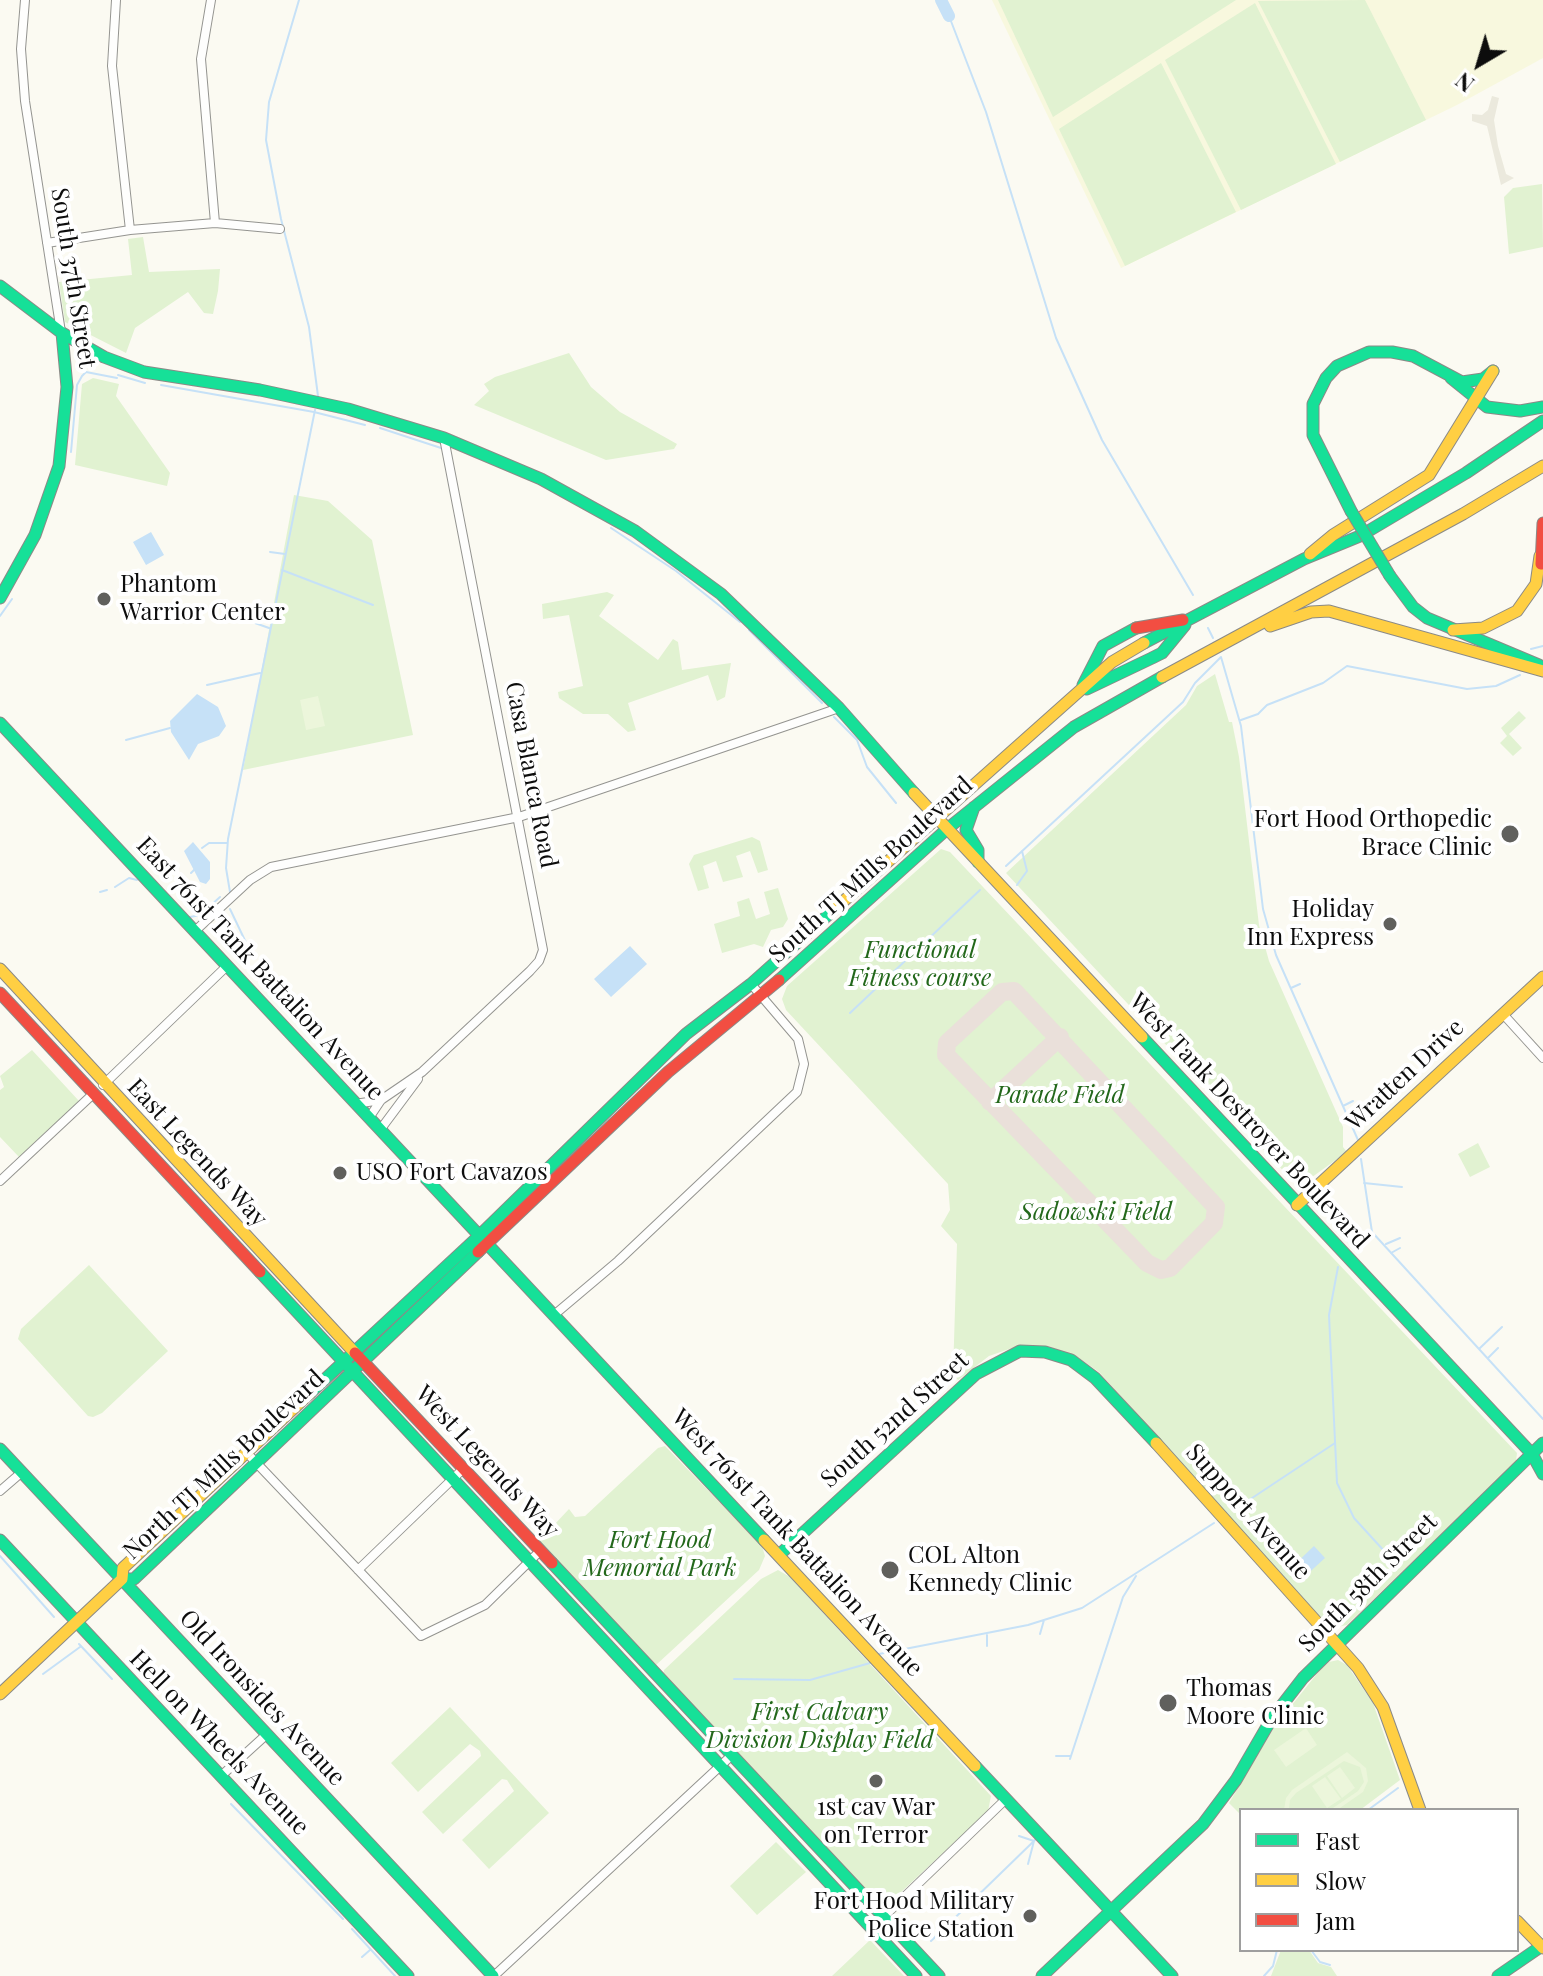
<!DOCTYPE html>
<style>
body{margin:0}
#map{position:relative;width:1543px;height:1976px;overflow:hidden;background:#fbfaf2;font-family:"Playfair Display",serif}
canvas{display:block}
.legend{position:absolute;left:1239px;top:1808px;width:280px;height:144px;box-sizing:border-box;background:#fff;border:2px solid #9e9e9e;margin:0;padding:10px 14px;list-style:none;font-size:24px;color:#0d0d0d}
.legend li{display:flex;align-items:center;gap:16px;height:40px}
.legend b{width:40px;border:2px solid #9e9e9e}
.north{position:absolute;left:1439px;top:24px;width:80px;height:80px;-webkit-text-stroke:6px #fff;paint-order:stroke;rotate:218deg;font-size:22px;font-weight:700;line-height:32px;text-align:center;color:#0d0d0d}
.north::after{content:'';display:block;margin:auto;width:28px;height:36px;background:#0d0d0d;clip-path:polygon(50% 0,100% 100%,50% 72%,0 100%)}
</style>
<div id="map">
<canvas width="1543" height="1976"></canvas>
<ul class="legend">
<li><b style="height:10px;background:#16e098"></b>Fast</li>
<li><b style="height:10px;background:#ffcf43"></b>Slow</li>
<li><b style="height:10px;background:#f24e42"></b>Jam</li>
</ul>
<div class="north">N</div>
</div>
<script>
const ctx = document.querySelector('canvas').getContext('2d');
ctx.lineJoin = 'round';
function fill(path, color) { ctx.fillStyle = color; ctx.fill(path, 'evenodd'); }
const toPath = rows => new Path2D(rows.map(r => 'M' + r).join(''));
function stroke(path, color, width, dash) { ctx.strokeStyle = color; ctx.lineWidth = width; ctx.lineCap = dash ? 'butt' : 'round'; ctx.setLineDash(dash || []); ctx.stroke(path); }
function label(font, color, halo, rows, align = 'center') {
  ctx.font = font + ' "Playfair Display",serif'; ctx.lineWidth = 8; ctx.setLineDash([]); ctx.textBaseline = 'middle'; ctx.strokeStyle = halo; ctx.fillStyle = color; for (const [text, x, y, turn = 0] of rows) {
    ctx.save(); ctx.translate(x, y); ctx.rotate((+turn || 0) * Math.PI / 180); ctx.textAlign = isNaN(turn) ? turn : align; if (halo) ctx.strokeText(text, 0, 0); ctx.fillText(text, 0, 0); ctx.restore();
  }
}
fill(toPath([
 [992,0,1543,0,1543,58,1457,105,1121,268]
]), '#f8f8de');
fill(toPath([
 [998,0,1236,0,1053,117],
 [1365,0,1426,120,1340,162,1258,1],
 [1255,3,1336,164,1241,210,1165,60],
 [1161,63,1236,212,1125,266,1059,129],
 [1542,184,1543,247,1509,254,1504,197,1513,188],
 [143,237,149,272,220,269,218,291,213,314,204,313,188,292,135,328,126,353,65,322,59,282,132,275,128,239],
 [569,353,591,387,620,412,677,444,674,449,606,460,474,405,489,391,484,384,495,377],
 [93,378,119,384,116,396,170,473,167,486,75,465,82,384],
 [294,495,328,501,372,540,413,735,243,770],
 [607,592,614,595,599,616,658,660,673,639,678,642,682,670,731,663,725,697,717,701,708,675,628,703,636,730,628,732,608,714,583,714,559,698,558,692,583,686,569,615,543,619,542,604],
 [1215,674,1229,722,1232,722,1239,757,1259,925,1269,961,1343,1127,1343,1147,1347,1152,1301,1185,1290,1178,1006,873,1186,705,1197,686],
 [1519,711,1526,718,1509,734,1522,748,1513,756,1500,743,1507,736,1501,728],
 [752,837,760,841,768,870,758,873,750,851,736,856,743,877,723,882,716,861,703,866,709,888,698,891,689,864,694,855],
 [941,849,950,852,1517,1453,1516,1461,1347,1625,1337,1627,1326,1623,1099,1372,1076,1356,1048,1346,1015,1347,989,1356,958,1380,953,1374,957,1244,941,1226,950,1210,948,1184,786,1010,782,999,787,986],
 [778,888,788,919,783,927,771,930,763,947,754,944,722,953,714,924,740,916,737,902,749,898,756,919,770,914,764,892],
 [32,1050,79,1101,19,1157,0,1137,0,1090,4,1087,0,1076],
 [1478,1143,1490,1167,1470,1177,1458,1154],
 [89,1265,168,1351,102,1413,93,1417,88,1416,18,1339,21,1329],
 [665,1446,762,1546,765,1556,759,1570,656,1665,539,1541,569,1509,575,1517,585,1516,658,1448],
 [778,1570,790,1577,991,1796,988,1811,885,1907,879,1906,663,1676,664,1670,761,1579],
 [1338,1660,1347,1665,1373,1703,1400,1780,1360,1810,1241,1810,1241,1815,1229,1803,1275,1726,1320,1670,1329,1662],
 [450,1707,549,1813,489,1869,462,1840,514,1791,507,1780,502,1779,443,1834,422,1812,481,1756,480,1751,470,1744,418,1792,391,1763],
 [776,1842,806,1872,757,1915,730,1886],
 [870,1940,904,1976,832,1976],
 [1281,1950,1309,1950,1318,1963,1331,1967,1337,1976,1271,1976]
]), '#e1f2d1');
fill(toPath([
 [318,696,325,726,306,730,300,700],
 [1306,1728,1317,1745,1286,1767,1274,1750],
 [1347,1752,1366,1768,1368,1781,1363,1792,1337,1810,1330,1810,1358,1791,1364,1782,1360,1767,1344,1761,1296,1793,1290,1800,1289,1810,1284,1810,1286,1798,1292,1790],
 [1340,1767,1355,1788,1342,1798,1327,1776],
 [1325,1777,1341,1799,1327,1808,1312,1786]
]), '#ecf6db');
fill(toPath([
 [1492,96,1499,98,1494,120,1498,146,1506,174,1514,178,1501,185,1487,126,1472,121,1472,114,1482,115,1488,110]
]), '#ebe9dd');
fill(toPath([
 [151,532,164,555,146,565,133,542],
 [197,694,218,707,226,726,219,736,198,744,189,760,171,732,170,721],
 [193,842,210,862,210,879,206,884,200,882,184,851],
 [630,946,647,964,611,997,594,979],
 [1314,1546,1325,1558,1302,1579,1291,1568]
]), '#c6e1f7');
stroke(toPath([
 [299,0,269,102,266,140,281,219,309,327,318,396],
 [949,16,986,112,1056,338,1102,440,1193,595],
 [118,375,145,383],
 [161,385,314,412,365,425],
 [380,428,441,448],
 [71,452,77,385,82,376,86,372,117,378],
 [611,528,676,571,740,622],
 [270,552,285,554],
 [282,570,373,605],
 [0,616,12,599],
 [255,623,269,628],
 [1208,628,1213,638],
 [749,630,822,703],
 [1531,649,1543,646],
 [207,685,260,673],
 [834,717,857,740,867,767,896,803],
 [1241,720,1258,714,1267,705,1323,683,1347,666,1467,689,1496,686,1520,675],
 [126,740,170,728],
 [1254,826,1340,826],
 [202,848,209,843,227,843],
 [1006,866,1183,702,1195,683,1221,657,1241,726,1263,909,1276,955,1358,1140],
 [191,873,195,869],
 [1017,885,1027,871,1022,851],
 [115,887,129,878,137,880],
 [100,892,107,890],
 [230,892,226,868,228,839,315,410],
 [230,909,250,951,247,963],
 [190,917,200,915,220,897],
 [1291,988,1300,984],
 [850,1013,980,890],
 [1343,1106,1353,1101],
 [1361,1159,1372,1232,1543,1419],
 [1364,1183,1402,1187],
 [1386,1244,1400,1238],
 [1358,1246,1371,1232],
 [1391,1253,1400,1248],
 [1338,1267,1329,1315,1337,1483,1354,1518,1396,1564],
 [1480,1348,1502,1327],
 [1488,1358,1498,1348],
 [1234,1510,1335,1443],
 [0,1556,54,1617],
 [1040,1634,1044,1620],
 [79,1644,112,1679],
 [987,1646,987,1635],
 [879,1654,1028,1625,1082,1608,1214,1523],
 [43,1674,80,1647],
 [734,1679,810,1680,870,1663],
 [1056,1756,1070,1756],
 [1070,1759,1123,1597,1136,1576],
 [231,1804,343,1919],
 [1368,1810,1398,1788],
 [1019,1836,1034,1841,1028,1864],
 [352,1929,395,1976],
 [931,1941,1036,1839],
 [1311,1950,1320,1962,1330,1965],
 [362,1957,370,1950],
 [1264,1976,1273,1966,1277,1950]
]), '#c6e1f7', 2);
stroke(toPath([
 [941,0,949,16]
]), '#c6e1f7', 12);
stroke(toPath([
 [1014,991,1216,1207,1214,1223,1170,1268,1161,1270,1147,1263,946,1055,947,1043,1002,992,1014,991],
 [990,1102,1060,1037]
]), '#eae0da', 18);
const street = toPath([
 [25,0,21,49,25,101,61,332],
 [116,0,112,66,130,230],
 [211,0,201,59,215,223],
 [47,243,130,230,215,223,280,229],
 [195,931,250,880,271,867,519,817,839,708],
 [1503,1014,1543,1058],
 [103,1085,227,966],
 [355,1104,381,1100],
 [369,1118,381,1100,422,1072,530,971,539,961,543,950,444,438],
 [380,1130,418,1079],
 [0,1181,92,1095],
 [554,1315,618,1261,797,1092,804,1064,798,1039,751,984],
 [247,1453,421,1636,485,1605,540,1551],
 [0,1491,22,1472],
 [358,1570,463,1469],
 [221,1776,266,1735],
 [872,1928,1006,1799],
 [494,1976,731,1756]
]);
const fast = toPath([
 [0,286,62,333,104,357,144,372,260,390,348,409,444,438,541,479,635,531,721,594,839,708,914,793],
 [1451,378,1487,407,1520,411,1543,407],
 [1351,511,1313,435,1313,404,1326,378,1337,366,1369,352,1392,352,1413,356,1462,382,1483,379,1493,371],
 [1390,576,1413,607,1427,618,1539,665],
 [0,598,35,535,59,466,67,387,62,333],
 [1144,643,1304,559,1360,536,1466,473,1543,421],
 [1152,658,1162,653,1185,625],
 [1083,685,1103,646,1136,628],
 [1087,689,1152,658],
 [0,723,764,1540],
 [974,807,966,830,978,850,978,862],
 [779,980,947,829,1074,727,1162,677],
 [1142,1037,1532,1454,1543,1474],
 [260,1272,916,1976],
 [310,1393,479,1236,686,1034,751,984,837,907],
 [0,1449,493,1976],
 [0,1540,408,1976],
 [779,1555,976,1374,1020,1351,1045,1352,1071,1360,1095,1378,1156,1443],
 [552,1563,939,1976],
 [122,1579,134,1579,478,1252],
 [975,1766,1172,1976],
 [1042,1976,1203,1824,1236,1780,1272,1718,1303,1678,1543,1443],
 [1498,1976,1543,1945]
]);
const slow = toPath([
 [1310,554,1333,535,1429,475,1493,371],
 [1270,626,1311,612,1329,611,1543,671],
 [1453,630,1483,628,1517,611,1536,584,1540,556],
 [1162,677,1463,514,1543,466],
 [914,793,1142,1037],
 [837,907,1112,662,1144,643],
 [0,969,355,1353],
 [1297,1205,1543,977],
 [1156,1443,1358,1668,1383,1707,1420,1810],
 [764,1540,975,1766],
 [0,1694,122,1579,123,1568,310,1393],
 [1517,1921,1543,1948]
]);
const jam = toPath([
 [1541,564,1543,523],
 [1136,628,1183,620],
 [0,993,260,1272],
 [478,1252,668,1072,779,980],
 [355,1353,552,1563]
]);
stroke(street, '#949490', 10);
stroke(fast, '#8b8a87', 13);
stroke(slow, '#8b8a87', 13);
stroke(jam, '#8b8a87', 13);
stroke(street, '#fefefd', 8);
stroke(fast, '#16e098', 11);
stroke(slow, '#ffcf43', 11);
stroke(jam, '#f24e42', 11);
const fastBridge = toPath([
 [1351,511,1390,576]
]);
stroke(fastBridge, '#8b8a87', 13, []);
stroke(fastBridge, '#16e098', 11);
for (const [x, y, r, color] of [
 [104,599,8,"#60605d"],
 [1510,834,10,"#60605d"],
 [1390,924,8,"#60605d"],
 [340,1173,8,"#60605d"],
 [890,1570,10,"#60605d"],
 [1168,1703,10,"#60605d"],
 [876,1781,8,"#60605d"],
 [1030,1916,8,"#60605d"]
]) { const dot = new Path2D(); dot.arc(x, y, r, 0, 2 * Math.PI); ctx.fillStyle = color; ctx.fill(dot); stroke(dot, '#fff', 3); }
label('24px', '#0d0d0d', '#fff', [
 ["South 37th Street",73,278,81],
 ["Casa Blanca Road",531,775,79],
 ["South TJ Mills Boulevard",871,870,-42],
 ["East 761st Tank Battalion Avenue",260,969,47],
 ["Wratten Drive",1405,1075,-43],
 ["West Tank Destroyer Boulevard",1249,1121,47],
 ["East Legends Way",197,1153,47],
 ["South 52nd Street",895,1420,-42],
 ["West Legends Way",487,1462,47],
 ["North TJ Mills Boulevard",224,1465,-43],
 ["Support Avenue",1248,1512,48],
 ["West 761st Tank Battalion Avenue",797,1543,47],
 ["South 58th Street",1368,1583,-45],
 ["Old Ironsides Avenue",262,1698,47],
 ["Hell on Wheels Avenue",219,1743,46]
]);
label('24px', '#0d0d0d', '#fff', [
 ["Phantom",120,585],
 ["Warrior Center",120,613],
 ["Fort Hood Orthopedic",1492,820,"right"],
 ["Brace Clinic",1492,848,"right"],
 ["Holiday",1374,910,"right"],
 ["Inn Express",1374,938,"right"],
 ["USO Fort Cavazos",356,1173],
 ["COL Alton",908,1556],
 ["Kennedy Clinic",908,1584],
 ["Thomas",1186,1689],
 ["Moore Clinic",1186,1717],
 ["1st cav War",876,1808,"center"],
 ["on Terror",876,1836,"center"],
 ["Fort Hood Military",1014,1902,"right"],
 ["Police Station",1014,1930,"right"]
], 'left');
label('italic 24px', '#23681b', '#fff', [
 ["Functional",920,951],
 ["Fitness course",920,979],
 ["Parade Field",1060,1096],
 ["Sadowski Field",1096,1213],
 ["Fort Hood",660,1541],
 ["Memorial Park",660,1569],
 ["First Calvary",820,1713],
 ["Division Display Field",820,1741]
]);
</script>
